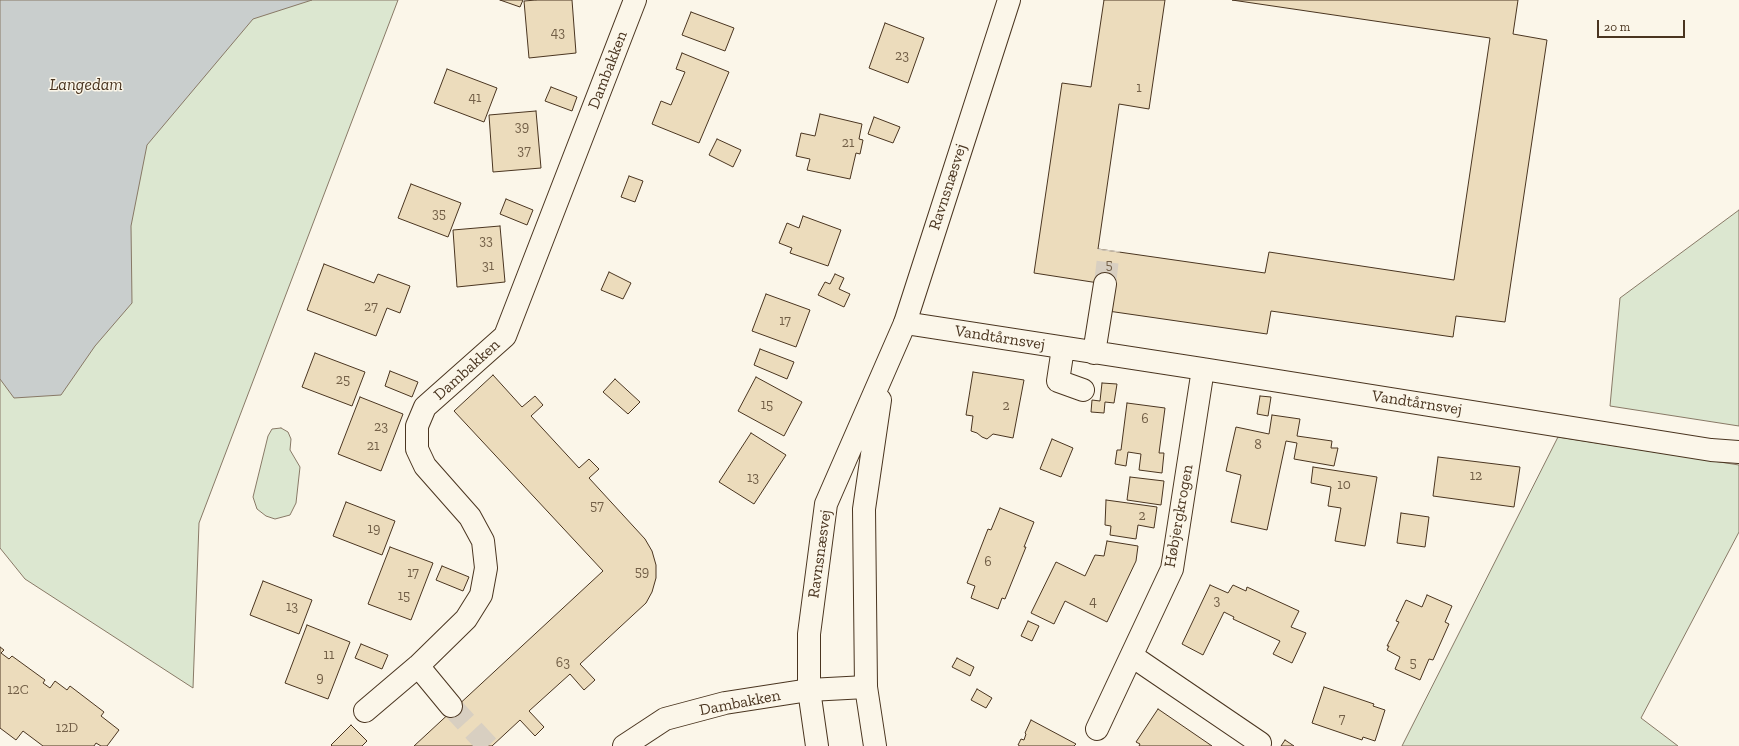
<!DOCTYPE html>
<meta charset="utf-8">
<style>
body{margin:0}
#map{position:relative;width:1739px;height:746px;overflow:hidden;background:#fbf6e9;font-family:"Zilla Slab",serif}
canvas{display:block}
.scale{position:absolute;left:1597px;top:20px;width:88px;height:18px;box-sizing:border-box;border:2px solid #4a3520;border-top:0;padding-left:5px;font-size:12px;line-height:14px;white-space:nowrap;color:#4a3520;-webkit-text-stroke:3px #fbf6e9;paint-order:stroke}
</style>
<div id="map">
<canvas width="1739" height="746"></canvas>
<div class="scale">20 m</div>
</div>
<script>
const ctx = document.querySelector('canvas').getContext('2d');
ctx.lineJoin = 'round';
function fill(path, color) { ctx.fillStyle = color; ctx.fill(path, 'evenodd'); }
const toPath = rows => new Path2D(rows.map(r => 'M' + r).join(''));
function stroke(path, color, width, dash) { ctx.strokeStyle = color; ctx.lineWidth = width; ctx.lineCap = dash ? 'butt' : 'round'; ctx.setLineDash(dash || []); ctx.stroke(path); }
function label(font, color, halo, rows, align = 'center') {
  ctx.font = font + ' "Zilla Slab",serif'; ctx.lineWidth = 3; ctx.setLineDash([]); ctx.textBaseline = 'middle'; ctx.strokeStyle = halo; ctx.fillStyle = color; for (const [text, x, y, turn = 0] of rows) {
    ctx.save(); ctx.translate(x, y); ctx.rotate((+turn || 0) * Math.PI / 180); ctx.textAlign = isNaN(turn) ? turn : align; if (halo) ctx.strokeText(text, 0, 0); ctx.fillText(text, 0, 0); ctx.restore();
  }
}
const green = toPath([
 [0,0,398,0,199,523,193,688,25,579,0,548,0,0],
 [1739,210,1739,426,1610,406,1620,298,1739,210],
 [281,428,288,432,291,439,290,450,300,467,296,503,290,515,275,519,266,516,257,509,253,497,268,436,272,429,281,428],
 [1558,437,1739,465,1739,532,1641,718,1678,746,1402,746,1558,437]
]);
fill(green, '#dce7d0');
stroke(green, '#887966', 1);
const water = toPath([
 [0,0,312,0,253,19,147,145,131,226,132,303,95,346,61,395,14,398,0,379,0,0]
]);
fill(water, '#c9cecd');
stroke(water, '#887966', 1);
const building = toPath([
 [500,0,523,0,520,7,500,0],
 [536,0,572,0,576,53,529,58,524,1,536,0],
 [1104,0,1165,0,1149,109,1119,104,1098,249,1265,273,1269,252,1454,280,1490,38,1232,0,1518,0,1513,34,1547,40,1505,322,1456,316,1453,337,1271,311,1267,334,1108,311,1105,284,1034,273,1062,83,1091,87,1104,0],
 [691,12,734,28,725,51,682,35,691,12],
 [885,23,924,38,908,83,869,68,885,23],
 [682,53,729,72,699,143,652,124,661,101,671,105,685,72,676,69,682,53],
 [447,69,497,88,484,122,434,103,447,69],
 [551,87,577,97,572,111,545,101,551,87],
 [536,111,541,168,493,172,489,115,536,111],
 [820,114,862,124,859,139,863,140,860,154,856,153,850,179,807,170,810,159,796,156,801,133,815,136,820,114],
 [874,117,900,127,893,143,868,134,874,117],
 [717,139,741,150,733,167,709,155,717,139],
 [629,176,643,181,635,202,621,197,629,176],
 [411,184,461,203,448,237,398,218,411,184],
 [506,199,533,210,527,225,500,214,506,199],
 [803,216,841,230,828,266,790,253,792,248,779,243,787,223,799,228,803,216],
 [500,226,505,282,457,287,453,230,500,226],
 [324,264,374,283,378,274,410,286,400,313,387,308,376,336,307,310,324,264],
 [609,272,631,283,623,299,601,290,609,272],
 [835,274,844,278,839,289,850,294,844,307,818,295,825,282,830,284,835,274],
 [766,294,810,310,796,347,752,331,766,294],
 [760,349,794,362,787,379,754,365,760,349],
 [315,353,365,372,352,406,302,387,315,353],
 [390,371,418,382,412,397,385,386,390,371],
 [973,372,1024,380,1013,438,993,434,987,439,982,437,977,433,971,431,973,416,966,415,973,372],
 [493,375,522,407,535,396,543,405,531,416,579,468,589,459,599,469,589,478,645,539,652,551,656,565,656,578,652,592,646,603,580,664,595,680,584,690,570,674,529,711,544,727,535,736,520,720,492,746,414,746,603,571,454,411,493,375],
 [756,377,802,402,784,436,738,411,756,377],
 [615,379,640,402,628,414,603,392,615,379],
 [1102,383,1117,384,1114,403,1105,402,1104,413,1091,412,1092,400,1100,401,1102,383],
 [1260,396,1271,397,1268,416,1257,414,1260,396],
 [360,397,403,414,381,471,338,454,360,397],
 [1127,403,1165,408,1159,453,1164,453,1162,473,1139,470,1141,454,1128,452,1126,466,1115,464,1117,450,1121,450,1127,403],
 [1272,415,1300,419,1297,436,1332,441,1331,448,1338,448,1334,466,1294,459,1297,443,1286,441,1267,530,1231,522,1241,475,1226,471,1236,427,1269,434,1272,415],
 [751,433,786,455,754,504,719,482,751,433],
 [1052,439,1073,448,1061,477,1040,469,1052,439],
 [1438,457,1520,467,1514,507,1433,496,1438,457],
 [1313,467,1377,477,1365,546,1335,541,1341,508,1328,506,1331,487,1311,483,1313,467],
 [1130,477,1164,481,1161,505,1127,500,1130,477],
 [1106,500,1157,507,1154,528,1138,525,1136,539,1110,535,1111,526,1105,525,1106,500],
 [346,502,395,521,382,555,333,536,346,502],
 [1000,508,1034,522,1024,547,1026,547,1005,599,1002,598,998,609,971,598,975,586,967,583,988,529,991,530,1000,508],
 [1401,513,1429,517,1425,547,1397,543,1401,513],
 [1107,541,1138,546,1136,561,1107,622,1065,601,1054,624,1031,613,1056,562,1085,576,1095,555,1104,556,1107,541],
 [390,547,433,563,411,620,368,604,390,547],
 [442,566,469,577,463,591,436,580,442,566],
 [263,581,312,600,299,634,250,615,263,581],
 [1210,585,1228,593,1233,585,1246,591,1247,587,1299,611,1291,627,1306,633,1292,663,1273,654,1280,641,1233,619,1234,617,1224,612,1203,655,1182,644,1210,585],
 [1427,595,1452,606,1445,622,1449,624,1433,660,1429,659,1420,680,1395,669,1400,657,1387,650,1389,646,1387,646,1399,622,1396,621,1406,600,1422,607,1427,595],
 [1028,621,1039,626,1032,641,1021,636,1028,621],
 [307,625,350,642,328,699,285,683,307,625],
 [361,644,388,655,382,669,355,658,361,644],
 [0,647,4,650,1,653,9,659,12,656,45,680,43,683,50,688,55,681,67,690,70,686,104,712,101,716,119,730,107,746,101,746,96,743,94,746,43,746,23,731,16,740,0,728,0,647],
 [957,658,974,667,970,676,952,667,957,658],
 [1324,687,1374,704,1373,706,1385,710,1375,741,1363,737,1362,740,1312,723,1324,687],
 [977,689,992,698,986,708,971,700,977,689],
 [1158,709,1212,746,1139,746,1140,744,1136,742,1158,709],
 [1031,720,1076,744,1074,746,1020,746,1018,745,1021,739,1024,740,1026,734,1025,733,1031,720],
 [351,725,367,741,362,746,332,746,331,745,351,725],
 [1285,740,1294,746,1281,746,1285,740]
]);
fill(building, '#ecdcbc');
stroke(building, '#4a3520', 1);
stroke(toPath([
 [1105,284,1109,250],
 [451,706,488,746]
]), '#d8cfc1', 22, [22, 11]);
const minor = toPath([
 [905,323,1203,369,1711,450,1739,452],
 [1063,348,1058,381,1083,390],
 [1094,353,1105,284],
 [1132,656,1260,743],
 [418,666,451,706],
 [365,711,418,666,466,619,481,595,486,568,483,541,470,517,425,466,417,449,417,426,425,407,505,336,635,0],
 [1097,729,1172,569,1203,369],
 [624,746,665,719,725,703,809,690,866,687]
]);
const major = toPath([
 [817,746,809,690,809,634,826,504,905,323,1009,0],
 [875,746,866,687,864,509,880,400]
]);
stroke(minor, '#4a3520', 24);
stroke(major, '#4a3520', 24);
stroke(minor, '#fbf6e9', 22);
stroke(major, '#fbf6e9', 22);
label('14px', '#725f47', null, [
 ["43",558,33],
 ["23",902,56],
 ["1",1139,88],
 ["41",475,98],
 ["39",522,127],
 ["21",848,143],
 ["37",524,151],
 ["35",439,214],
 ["33",486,241],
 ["5",1109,265],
 ["31",488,266],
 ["27",371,307],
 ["17",785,321],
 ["25",343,380],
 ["15",767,405],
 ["2",1006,406],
 ["6",1145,419],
 ["23",381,427],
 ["8",1258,445],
 ["21",373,446],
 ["12",1476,476],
 ["13",753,478],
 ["10",1344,485],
 ["57",597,506],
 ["2",1142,516],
 ["19",374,529],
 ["6",988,562],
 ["59",642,572],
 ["17",413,573],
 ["15",404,596],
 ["3",1217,601],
 ["4",1093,602],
 ["13",292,607],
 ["11",329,655],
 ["63",563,663],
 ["5",1413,663],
 ["9",320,678],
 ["12C",18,690],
 ["7",1342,719],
 ["12D",67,728]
]);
label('16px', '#4a3520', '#fbf6e9', [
 ["Dambakken",608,70,-69],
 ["Ravnsnæsvej",948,187,-72],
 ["Vandtårnsvej",1000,338,9],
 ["Dambakken",467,370,-42],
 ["Vandtårnsvej",1417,403,9],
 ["Høbjergkrogen",1179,516,-80],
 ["Ravnsnæsvej",820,554,-82],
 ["Dambakken",740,703,-11]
]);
label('italic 17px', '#4a3520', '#fbf6e9', [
 ["Langedam",86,85]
]);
</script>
